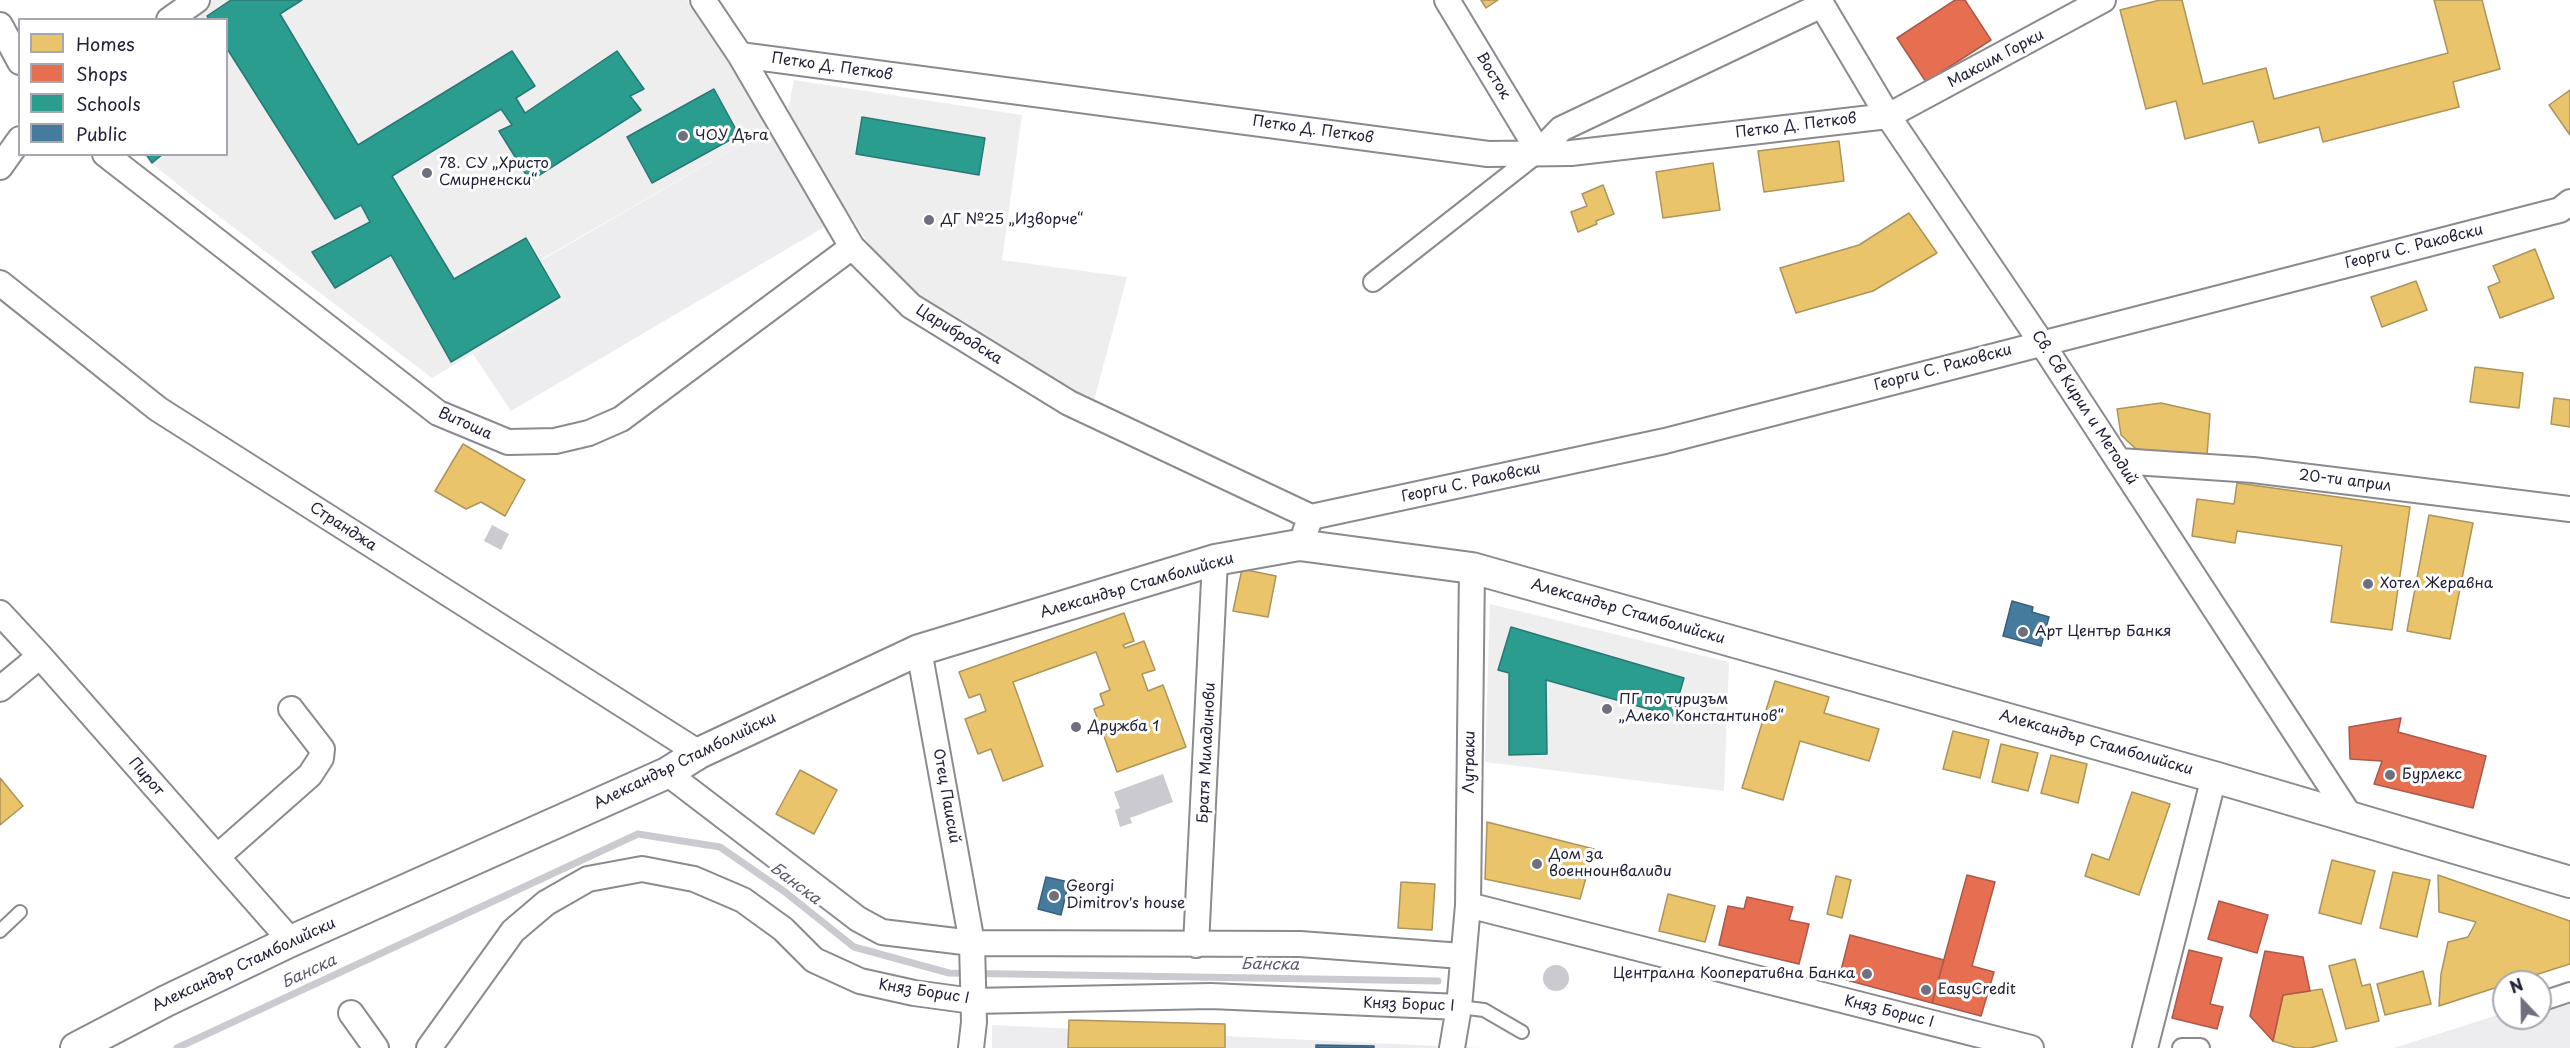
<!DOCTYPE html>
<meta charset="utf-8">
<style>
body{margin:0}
#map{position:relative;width:2570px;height:1048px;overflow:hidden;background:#fff;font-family:"Playpen Sans",sans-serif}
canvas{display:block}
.legend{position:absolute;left:18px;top:18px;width:210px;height:138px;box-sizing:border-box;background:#fff;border:2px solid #a7a7b1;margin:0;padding:8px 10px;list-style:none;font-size:18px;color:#22223b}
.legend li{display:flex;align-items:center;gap:12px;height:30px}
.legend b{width:30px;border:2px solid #a7a7b1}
.north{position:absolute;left:2492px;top:970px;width:60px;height:60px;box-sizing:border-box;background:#fff;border:2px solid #a7a7b1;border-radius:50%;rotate:338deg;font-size:16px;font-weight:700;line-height:24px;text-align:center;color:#22223b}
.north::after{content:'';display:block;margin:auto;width:21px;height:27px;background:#6f6f80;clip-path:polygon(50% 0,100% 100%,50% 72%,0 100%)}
</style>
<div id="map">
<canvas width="2570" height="1048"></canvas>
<ul class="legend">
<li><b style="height:16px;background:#e9c46a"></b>Homes</li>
<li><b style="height:16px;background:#e76f51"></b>Shops</li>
<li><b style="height:16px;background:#2a9d8f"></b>Schools</li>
<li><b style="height:16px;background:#457b9d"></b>Public</li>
</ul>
<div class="north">N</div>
</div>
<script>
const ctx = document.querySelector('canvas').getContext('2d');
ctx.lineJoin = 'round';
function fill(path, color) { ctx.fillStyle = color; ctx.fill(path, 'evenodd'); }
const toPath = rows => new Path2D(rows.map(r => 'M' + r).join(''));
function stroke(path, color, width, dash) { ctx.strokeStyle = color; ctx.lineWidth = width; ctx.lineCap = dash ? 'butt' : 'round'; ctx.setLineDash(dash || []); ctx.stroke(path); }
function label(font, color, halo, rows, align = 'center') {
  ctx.font = font + ' "Playpen Sans",sans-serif'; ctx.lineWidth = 6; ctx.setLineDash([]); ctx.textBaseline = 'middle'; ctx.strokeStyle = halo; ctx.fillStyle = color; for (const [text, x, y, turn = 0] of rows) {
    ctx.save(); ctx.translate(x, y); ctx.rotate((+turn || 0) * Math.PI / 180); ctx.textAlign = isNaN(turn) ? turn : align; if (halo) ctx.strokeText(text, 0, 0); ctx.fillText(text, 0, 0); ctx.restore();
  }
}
fill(toPath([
 [210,0,687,0,771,127,542,259,566,298,432,378,187,192,142,155,226,154,226,20,181,19],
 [794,80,1022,115,1002,260,1127,277,1092,408,926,313,881,262,786,120],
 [1490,604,1729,662,1724,791,1485,762]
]), '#eeeeef');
fill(toPath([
 [771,127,833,222,511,411,473,354,566,298,542,260],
 [2570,992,2570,1048,2394,1048,2504,1013,2504,1018,2540,1018,2540,1002],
 [992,1025,1480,1048,1533,1048,992,1048]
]), '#ededef');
fill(toPath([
 [492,525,509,534,501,550,484,541],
 [1163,774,1173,802,1130,818,1132,823,1120,827,1115,810,1120,808,1114,792],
 '1543 978a13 13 0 1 1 26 0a13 13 0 1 1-26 0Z'
]), '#cacad0');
const homes = toPath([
 [1481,0,1498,0,1486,8,1481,0],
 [2160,0,2182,0,2203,84,2266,68,2274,99,2448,53,2434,0,2482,0,2500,69,2453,82,2459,107,2323,142,2319,127,2259,143,2253,121,2185,139,2176,101,2146,109,2120,10,2160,0],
 [2570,90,2570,135,2549,105,2570,90],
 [1839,141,1844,181,1764,192,1758,151,1839,141],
 [1713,163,1720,210,1663,218,1656,172,1713,163],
 [1603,185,1614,214,1596,221,1597,224,1578,232,1571,212,1587,206,1582,194,1603,185],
 [1909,213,1937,253,1873,291,1796,313,1780,268,1859,245,1909,213],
 [2535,249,2554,298,2500,318,2488,287,2500,282,2493,266,2535,249],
 [2416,281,2427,310,2382,327,2371,297,2416,281],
 [2475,367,2523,373,2519,408,2470,402,2475,367],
 [2554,398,2570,400,2570,427,2551,424,2554,398],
 [2161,403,2210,414,2207,456,2136,449,2121,435,2117,409,2161,403],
 [463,444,525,480,505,516,481,502,466,509,435,491,463,444],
 [2237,483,2410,507,2392,630,2331,622,2342,546,2237,531,2235,543,2192,536,2197,499,2234,504,2237,483],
 [2429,515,2473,523,2450,639,2407,631,2429,515],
 [1242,569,1276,576,1268,617,1233,611,1242,569],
 [1124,613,1134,641,1123,645,1125,648,1144,641,1155,670,1142,674,1148,691,1163,685,1186,747,1117,772,1094,709,1104,705,1100,694,1110,690,1096,652,1013,682,1043,766,1003,781,991,749,978,754,965,719,986,711,980,694,969,698,959,672,1124,613],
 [1775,681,1829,697,1824,713,1879,729,1869,761,1800,741,1783,800,1742,788,1775,681],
 [1953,731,1989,740,1980,778,1943,769,1953,731],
 [2001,744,2038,753,2028,791,1992,782,2001,744],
 [2051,755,2087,764,2078,803,2041,793,2051,755],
 [800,770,837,790,814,834,776,814,800,770],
 [0,778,23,806,0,825,0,778],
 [2132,792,2170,804,2139,895,2085,876,2092,854,2109,860,2132,792],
 [1487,822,1594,849,1580,899,1485,879,1487,822],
 [2332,860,2375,871,2361,924,2319,913,2332,860],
 [2393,872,2430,880,2417,937,2380,928,2393,872],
 [2438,875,2570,921,2570,964,2513,982,2504,982,2504,985,2439,1006,2441,974,2448,942,2468,937,2476,922,2439,912,2438,875],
 [1836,876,1851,880,1842,918,1827,914,1836,876],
 [1401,882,1435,884,1432,930,1398,928,1401,882],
 [1668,894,1715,906,1705,942,1659,931,1668,894],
 [2355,959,2362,986,2370,984,2379,1021,2346,1029,2329,966,2355,959],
 [2423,971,2431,1004,2385,1015,2377,984,2423,971],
 [2322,989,2337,1041,2310,1048,2296,1048,2273,1041,2283,995,2322,989],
 [1069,1020,1225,1024,1225,1048,1068,1048,1069,1020]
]);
fill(homes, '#e9c46a');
stroke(homes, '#ad935c', 1.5);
const shops = toPath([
 [1955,0,1965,0,1991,40,1926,82,1897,38,1955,0],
 [2401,718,2398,732,2486,756,2473,808,2374,784,2382,761,2350,759,2349,727,2401,718],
 [1967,875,1995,882,1972,966,1994,972,1981,1016,1932,1003,1967,875],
 [1747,897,1793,907,1789,920,1809,924,1799,964,1719,945,1728,906,1744,909,1747,897],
 [2219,901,2268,915,2257,953,2208,939,2219,901],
 [1850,935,1944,960,1932,1003,1839,978,1850,935],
 [2189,950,2222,958,2210,1004,2223,1007,2217,1029,2172,1018,2189,950],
 [2265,951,2303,957,2310,991,2283,995,2273,1041,2250,1016,2265,951]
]);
fill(shops, '#e76f51');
stroke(shops, '#ac584a', 1.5);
const schools = toPath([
 [231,0,302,0,280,14,358,145,512,51,535,86,516,98,525,113,617,51,644,89,630,96,641,110,530,181,499,131,512,125,501,109,392,176,454,279,526,238,560,297,451,362,391,255,335,288,312,252,370,222,361,205,335,219,226,47,226,20,209,20,207,16,231,0],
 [714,89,739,135,652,183,627,137,714,89],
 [862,117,985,138,979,175,856,154,862,117],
 [146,154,163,154,152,163,146,154],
 [1511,627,1684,678,1673,716,1546,680,1547,754,1509,755,1509,673,1498,670,1511,627]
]);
fill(schools, '#2a9d8f');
stroke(schools, '#287876', 1.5);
const public = toPath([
 [2012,601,2033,607,2032,612,2049,617,2041,646,2003,636,2012,601],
 [1046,877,1069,882,1061,915,1038,909,1046,877],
 [1316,1045,1374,1046,1374,1048,1316,1048,1316,1045]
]);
fill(public, '#457b9d');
stroke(public, '#3a6080', 1.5);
stroke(toPath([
 [177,1048,638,834,720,847,785,892,854,947,949,973,1438,981]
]), '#cacad0', 7);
const service = toPath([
 [0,931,20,912],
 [1459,1007,1484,1010,1522,1032]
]);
const pedestrian = toPath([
 [1373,282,1539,152],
 [2540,1002,2570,992],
 [2182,1048,2200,1048]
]);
const minor = toPath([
 [703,0,740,55,852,247,911,306,1069,403,1311,517,1305,532],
 [1447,0,1539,152],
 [1819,0,1888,116,2041,342,2350,816],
 [169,20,197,0],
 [0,25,20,62],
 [740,55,1488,154,1571,153,1888,116,2103,0],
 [1539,152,1561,129,1822,5],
 [105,154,438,413,508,442,555,441,589,433,621,419,852,247],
 [0,167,20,139],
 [0,283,158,409,699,753],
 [2119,461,2253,470,2570,509],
 [1311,517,1665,441,2560,210,2570,202],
 [0,613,40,656,291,941],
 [919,650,972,943,974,1022,971,1048],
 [0,689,40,656],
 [667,773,858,919,882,932,972,943,1300,944,1462,956],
 [217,857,310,775,321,758,322,749,291,709],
 [1468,905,2031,1048],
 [1196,945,1215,560],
 [351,1013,376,1048],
 [429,1048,513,931,546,903,588,879,642,869,694,879,743,900,783,929,814,960,860,981,914,993,973,1001,1211,996,1459,1007],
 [1452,1048,1459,1007,1468,905,1472,568],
 [2145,1048,2214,777]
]);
const tertiary = toPath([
 [76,1048,166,1001,291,941,667,773,699,753,919,650,1215,560,1299,545,1472,568,2214,777,2570,882]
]);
stroke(service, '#8a8a8f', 16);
stroke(pedestrian, '#8a8a8f', 22);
stroke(minor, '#8a8a8f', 28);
stroke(tertiary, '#8a8a8f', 34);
stroke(service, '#fff', 12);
stroke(pedestrian, '#fff', 18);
stroke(minor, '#fff', 24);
stroke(tertiary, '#fff', 30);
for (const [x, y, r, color] of [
 [683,136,6,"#6f6f80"],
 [427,173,6,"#6f6f80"],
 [929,220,6,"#6f6f80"],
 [2368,584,6,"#6f6f80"],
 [2023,632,6,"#6f6f80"],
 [1607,709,6,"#6f6f80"],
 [1076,727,6,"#6f6f80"],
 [2390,775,6,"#6f6f80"],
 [1537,864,6,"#6f6f80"],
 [1054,896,6,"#6f6f80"],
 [1867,974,6,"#6f6f80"],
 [1926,990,6,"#6f6f80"]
]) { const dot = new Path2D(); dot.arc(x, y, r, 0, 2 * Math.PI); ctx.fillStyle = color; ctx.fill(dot); stroke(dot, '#fff', 2); }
label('15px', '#22223b', '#fff', [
 ["Максим Горки",1996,59,-28],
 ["Петко Д. Петков",832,67,8],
 ["Восток",1493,76,59],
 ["Петко Д. Петков",1796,126,-7],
 ["Петко Д. Петков",1313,130,8],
 ["Георги С. Раковски",2414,247,-14],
 ["Царибродска",959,335,32],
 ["Георги С. Раковски",1943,368,-15],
 ["Св. Св Кирил и Методий",2084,408,57],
 ["Витоша",465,424,24],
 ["20-ти април",2345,481,7],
 ["Георги С. Раковски",1471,483,-12],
 ["Странджа",343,527,33],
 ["Александър Стамболийски",1137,586,-16],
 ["Александър Стамболийски",1628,612,16],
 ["Александър Стамболийски",2096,743,16],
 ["Братя Миладинови",1207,753,-87],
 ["Александър Стамболийски",685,761,-26],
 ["Лутраки",1470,762,-89],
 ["Пирот",146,777,49],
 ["Отец Паисий",946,796,80],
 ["Александър Стамболийски",244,965,-25],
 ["Княз Борис I",924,992,9],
 ["Княз Борис I",1409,1005,2],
 ["Княз Борис I",1889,1012,14]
]);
label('15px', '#22223b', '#fff', [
 ["ЧОУ Дъга",695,136],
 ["78. СУ „Христо",439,164],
 ["Смирненски“",439,181],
 ["ДГ №25 „Изворче“",941,220],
 ["Хотел Жеравна",2380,584],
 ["Арт Център Банкя",2035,632],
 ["ПГ по туризъм",1619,700],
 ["„Алеко Константинов“",1619,717],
 ["Дружба 1",1088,727],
 ["Бурлекс",2402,775],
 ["Дом за",1549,855],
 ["военноинвалиди",1549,872],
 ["Georgi",1066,887],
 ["Dimitrov's house",1066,904],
 ["Централна Кооперативна Банка",1855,974,"right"],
 ["EasyCredit",1938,990]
], 'left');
label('italic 16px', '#5c5c6f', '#fff', [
 ["Банска",795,884,37],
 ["Банска",1270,965,1],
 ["Банска",309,972,-25]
]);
</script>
